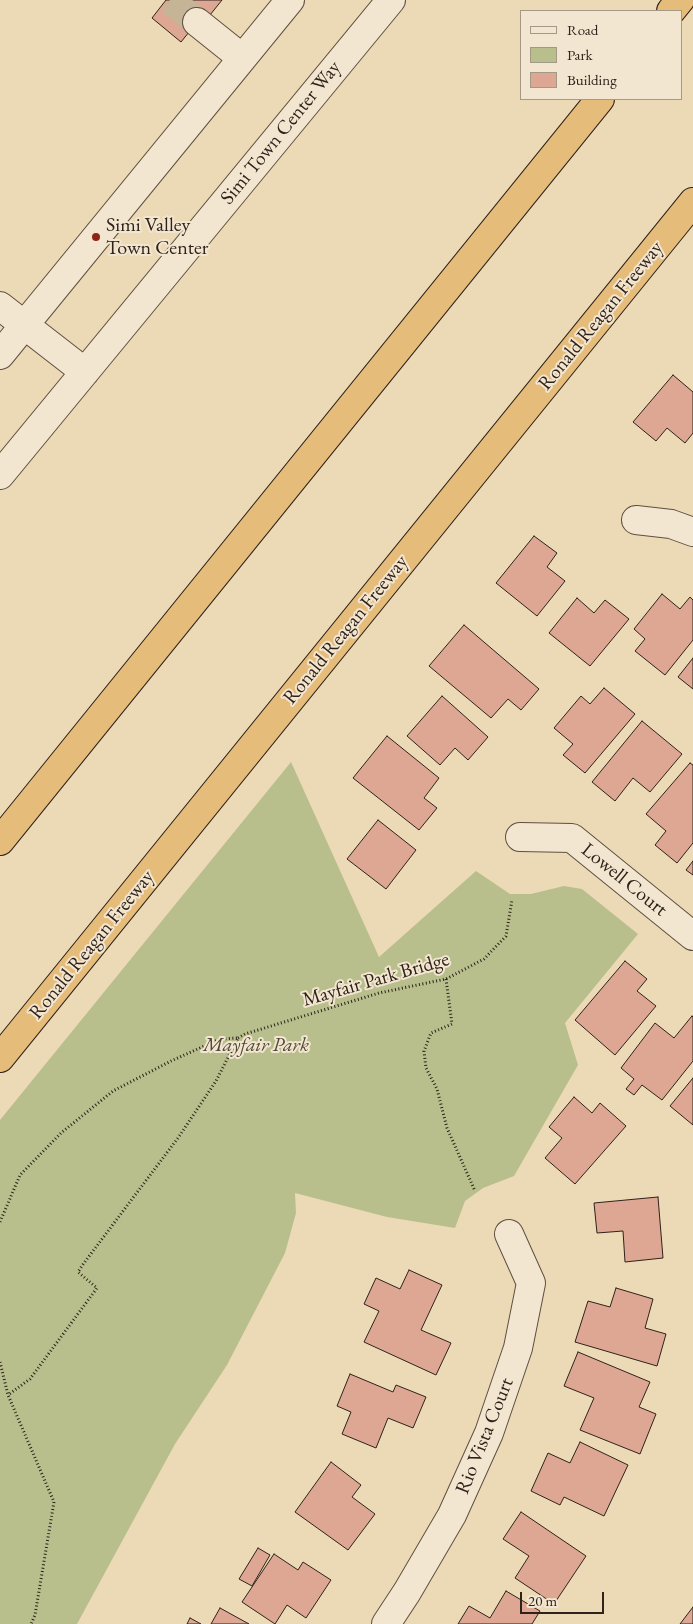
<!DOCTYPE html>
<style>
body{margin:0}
#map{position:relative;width:693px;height:1624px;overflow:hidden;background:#ecd9b6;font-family:"EB Garamond",serif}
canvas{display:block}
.legend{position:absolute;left:520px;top:10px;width:162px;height:90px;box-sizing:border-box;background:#f3e6d0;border:1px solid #a49887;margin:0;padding:6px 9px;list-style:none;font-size:15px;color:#2e221a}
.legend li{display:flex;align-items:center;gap:10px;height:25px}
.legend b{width:25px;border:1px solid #a49887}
.scale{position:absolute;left:520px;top:1592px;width:84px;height:22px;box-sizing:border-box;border:2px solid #2e221a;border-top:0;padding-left:6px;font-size:15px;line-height:18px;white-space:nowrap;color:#2e221a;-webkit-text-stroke:4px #f3e6d0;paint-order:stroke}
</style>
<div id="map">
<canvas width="693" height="1624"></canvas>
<ul class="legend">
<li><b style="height:6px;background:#f3e6d0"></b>Road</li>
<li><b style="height:14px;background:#b8bf8d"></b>Park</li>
<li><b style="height:14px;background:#dda794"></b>Building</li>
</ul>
<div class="scale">20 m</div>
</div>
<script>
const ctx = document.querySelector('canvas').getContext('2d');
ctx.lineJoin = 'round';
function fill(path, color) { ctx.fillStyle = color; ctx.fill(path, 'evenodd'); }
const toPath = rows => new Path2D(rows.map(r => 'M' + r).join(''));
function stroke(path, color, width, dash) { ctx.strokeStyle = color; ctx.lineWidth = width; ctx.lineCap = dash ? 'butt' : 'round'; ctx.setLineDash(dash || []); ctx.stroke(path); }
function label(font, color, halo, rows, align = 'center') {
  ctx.font = font + ' "EB Garamond",serif'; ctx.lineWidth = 4; ctx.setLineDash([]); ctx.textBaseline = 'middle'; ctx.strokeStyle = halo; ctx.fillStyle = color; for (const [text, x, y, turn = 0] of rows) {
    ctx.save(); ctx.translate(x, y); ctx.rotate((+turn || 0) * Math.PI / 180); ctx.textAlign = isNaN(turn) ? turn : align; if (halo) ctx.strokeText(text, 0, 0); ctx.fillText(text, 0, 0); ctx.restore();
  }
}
fill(toPath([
 [291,762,379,957,476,871,510,894,531,894,564,886,582,889,638,934,565,1023,578,1065,514,1176,483,1188,465,1201,455,1228,387,1217,295,1193,296,1213,285,1253,227,1365,175,1444,77,1624,0,1624,0,1120]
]), '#b8bf8d');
const building = toPath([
 [166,0,222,0,210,15,206,11,181,42,152,18,166,0],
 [673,375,693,392,693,433,685,443,667,428,656,441,633,422,673,375],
 [534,536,557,553,547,567,565,581,537,616,496,583,534,536],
 [662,594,680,609,690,597,693,600,693,640,665,675,635,651,645,639,634,629,662,594],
 [577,598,594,613,605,600,629,619,590,666,549,633,577,598],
 [464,625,539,689,521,710,508,699,491,718,429,666,464,625],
 [693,658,693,689,678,677,693,658],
 [604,688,635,714,585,773,563,755,573,744,554,728,581,696,590,704,604,688],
 [442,696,488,737,468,760,455,748,440,765,407,736,442,696],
 [642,721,682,754,650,792,633,778,615,801,592,782,642,721],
 [387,736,439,778,424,798,437,808,419,830,353,778,387,736],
 [690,763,693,765,693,843,677,863,655,845,666,831,646,814,690,763],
 [378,820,416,850,386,889,347,859,378,820],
 [693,861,693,875,686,870,693,861],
 [625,961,647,979,637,991,656,1006,615,1055,575,1020,625,961],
 [692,1016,693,1017,693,1061,662,1100,642,1085,634,1095,626,1089,634,1079,621,1068,655,1023,674,1038,692,1016],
 [693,1078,693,1125,670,1106,693,1078],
 [574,1097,592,1113,600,1103,626,1126,575,1184,545,1158,562,1138,549,1127,574,1097],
 [658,1197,663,1258,625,1262,623,1231,597,1233,594,1203,658,1197],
 [409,1270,442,1285,421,1330,451,1343,436,1375,364,1342,379,1311,364,1304,376,1278,400,1289,409,1270],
 [616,1288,653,1299,645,1328,666,1334,657,1366,575,1342,588,1301,610,1307,616,1288],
 [578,1352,650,1382,639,1407,656,1414,640,1454,580,1430,594,1398,564,1386,578,1352],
 [350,1374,393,1392,396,1385,426,1397,413,1428,388,1418,376,1448,342,1434,351,1412,337,1406,350,1374],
 [580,1442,628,1465,604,1516,564,1497,560,1505,531,1491,548,1453,570,1463,580,1442],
 [331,1462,361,1485,352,1497,375,1514,348,1550,295,1512,331,1462],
 [521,1512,586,1556,554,1604,515,1578,529,1556,503,1539,521,1512],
 [258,1548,270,1555,252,1586,239,1579,258,1548],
 [274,1554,298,1570,303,1562,331,1580,306,1618,287,1605,275,1624,242,1602,274,1554],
 [506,1591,540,1611,532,1624,458,1624,469,1606,490,1618,506,1591],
 [693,1607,693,1624,680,1624,693,1607],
 [220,1608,249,1624,211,1624,220,1608],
 [190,1618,201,1624,187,1624,190,1618]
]);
fill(building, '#dda794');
stroke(building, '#2e221a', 1);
stroke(toPath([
 [170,0,197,22]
]), '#c6b497', 28, [28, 14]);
const minor = toPath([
 [197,22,242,58],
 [0,306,85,372],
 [0,355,290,0],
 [0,475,391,0],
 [636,520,671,524,693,532],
 [520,837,572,838,693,936],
 [386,1624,407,1592,452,1515,489,1433,518,1348,531,1283,509,1234]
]);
const highway = toPath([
 [671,11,680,0],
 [0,841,600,99],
 [0,1058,693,202]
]);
stroke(minor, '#5e5041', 30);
stroke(highway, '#2e221a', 30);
stroke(toPath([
 [446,979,452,1024,431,1033,424,1051,426,1068,437,1089,447,1128,475,1191],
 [238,1038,245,1034,379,993,446,979,484,959,506,936,512,900],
 [0,1222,20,1175,61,1133,113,1091,171,1061,220,1039,238,1038,216,1081,178,1138,84,1263,78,1272,97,1288,30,1379,8,1395],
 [0,1362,8,1395,54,1502,35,1615,31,1624]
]), '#2e221a', 3, [1, 2.5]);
stroke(minor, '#f3e6d0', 28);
stroke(highway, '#e6bc7b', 28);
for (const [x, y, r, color] of [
 [96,237,5,"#8f2418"]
]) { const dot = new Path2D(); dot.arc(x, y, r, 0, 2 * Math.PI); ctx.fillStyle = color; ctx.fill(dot); stroke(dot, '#f3e6d0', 2); }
label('20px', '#2e221a', '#f3e6d0', [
 ["Simi Town Center Way",281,133,-51],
 ["Ronald Reagan Freeway",601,316,-51],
 ["Ronald Reagan Freeway",346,630,-51],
 ["Lowell Court",624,880,39],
 ["Ronald Reagan Freeway",92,945,-51],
 ["Mayfair Park Bridge",376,980,-16],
 ["Rio Vista Court",485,1436,-68]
]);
label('20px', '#2e221a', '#f3e6d0', [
 ["Simi Valley",106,226],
 ["Town Center",106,249]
], 'left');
label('italic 20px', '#504937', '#f3e6d0', [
 ["Mayfair Park",256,1046]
]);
</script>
